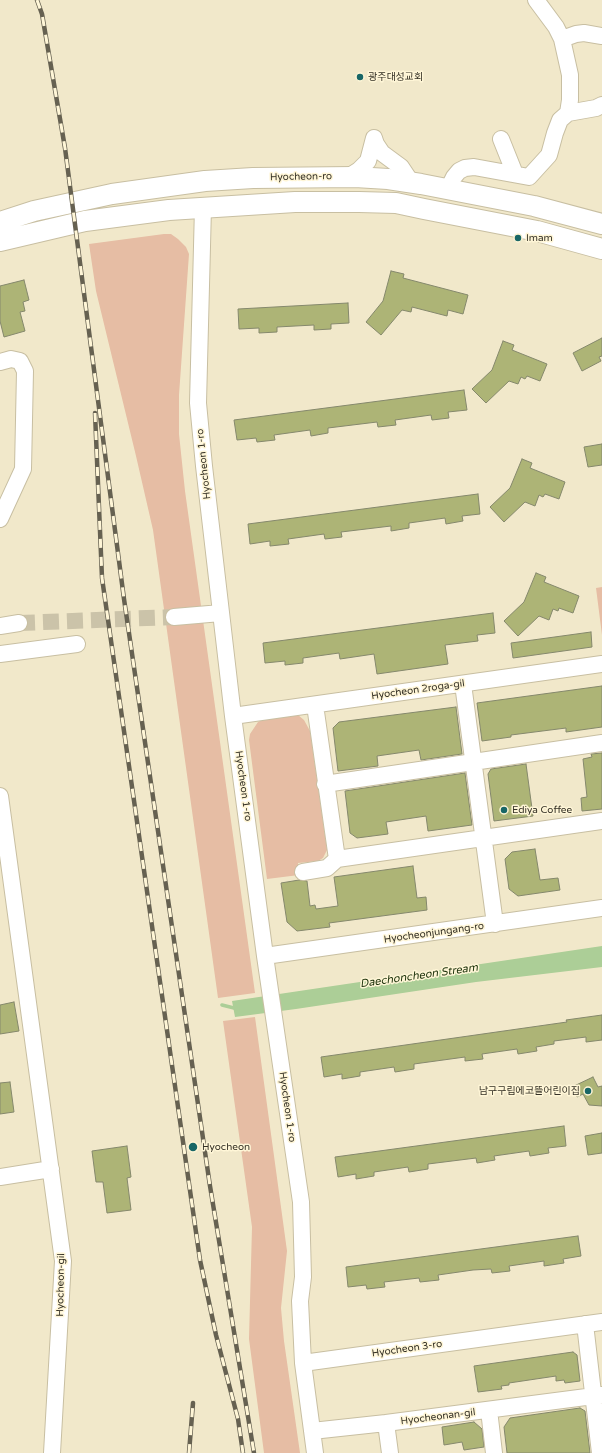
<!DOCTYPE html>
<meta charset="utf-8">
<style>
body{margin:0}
canvas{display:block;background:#f1e8ca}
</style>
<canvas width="602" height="1453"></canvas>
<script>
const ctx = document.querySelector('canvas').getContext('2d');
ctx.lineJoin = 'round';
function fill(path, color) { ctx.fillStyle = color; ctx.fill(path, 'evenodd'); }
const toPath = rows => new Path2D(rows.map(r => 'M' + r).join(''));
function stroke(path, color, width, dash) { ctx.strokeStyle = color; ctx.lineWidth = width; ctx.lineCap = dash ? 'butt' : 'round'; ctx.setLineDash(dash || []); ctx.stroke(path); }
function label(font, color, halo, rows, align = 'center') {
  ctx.font = font + ' "Varela Round","Noto Sans KR",sans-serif'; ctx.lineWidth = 3; ctx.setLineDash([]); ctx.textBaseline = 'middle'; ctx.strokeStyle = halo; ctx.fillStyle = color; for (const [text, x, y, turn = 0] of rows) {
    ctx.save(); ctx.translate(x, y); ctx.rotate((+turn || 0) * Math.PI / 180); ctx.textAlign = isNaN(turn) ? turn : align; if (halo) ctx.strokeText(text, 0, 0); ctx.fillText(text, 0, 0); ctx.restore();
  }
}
fill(toPath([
 [164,234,171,234,178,239,186,247,189,254,179,395,179,434,185,491,255,993,218,998,153,530,136,456,96,291,89,244],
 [602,587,602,635,596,588],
 [298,715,304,720,310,731,327,850,323,858,318,861,298,863,299,875,267,879,249,740,250,734,258,722,264,719],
 [255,1017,287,1251,281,1308,284,1341,300,1453,264,1453,249,1339,252,1227,223,1021]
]), '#e6bda4');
fill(toPath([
 [602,946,602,967,476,982,296,1009,235,1017,232,1001]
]), '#acce97');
stroke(toPath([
 [222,1005,238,1009]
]), '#acce97', 3.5);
const building = toPath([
 [391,271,404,274,403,278,468,295,463,314,448,310,447,316,412,307,411,312,402,310,381,335,366,322,383,301,391,271],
 [24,280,29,300,23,302,25,311,20,312,25,331,4,337,0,321,0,286,24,280],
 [348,303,349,323,331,324,331,329,314,330,314,325,277,327,277,332,259,333,259,328,239,329,238,309,348,303],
 [602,338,602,356,599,357,601,361,582,371,573,353,602,338],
 [503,341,514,345,512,350,547,364,540,381,527,376,525,379,521,377,518,384,509,381,486,403,472,389,492,370,503,341],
 [464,390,467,410,448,412,449,418,432,420,431,415,395,420,396,425,378,427,377,422,328,428,328,433,311,436,310,430,274,435,275,440,257,442,256,438,237,440,234,420,464,390],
 [602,444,602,465,588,467,584,447,602,444],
 [522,459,532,463,530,468,565,482,559,499,545,494,543,497,539,495,535,506,525,502,504,522,490,507,510,488,522,459],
 [478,494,480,514,462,516,463,521,446,524,445,518,409,523,409,528,391,531,391,526,341,532,342,537,325,539,324,534,288,539,289,544,270,546,270,541,250,544,248,524,478,494],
 [536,573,546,577,544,582,579,596,573,613,559,608,558,611,553,609,549,620,539,616,518,636,504,621,524,602,536,573],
 [493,613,495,633,477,635,478,641,445,645,448,664,377,674,374,654,340,659,339,653,303,658,303,663,285,665,285,661,265,663,263,643,493,613],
 [591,632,592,647,513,658,511,643,591,632],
 [602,686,602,727,566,732,566,728,511,735,511,737,482,741,477,703,602,686],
 [456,707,462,754,421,760,419,750,377,756,378,766,338,771,333,728,339,722,456,707],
 [602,753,602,809,582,811,581,798,587,797,583,759,592,757,591,754,602,753],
 [526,764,533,816,494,821,488,774,491,769,526,764],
 [465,773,472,825,428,831,426,816,386,822,388,834,357,838,350,833,345,791,465,773],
 [535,849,540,880,558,878,560,890,518,896,509,889,505,859,512,852,535,849],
 [413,866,417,898,426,897,427,910,329,923,330,927,297,931,287,922,281,883,299,880,307,881,310,906,315,905,316,909,338,906,334,877,413,866],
 [14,1002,19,1031,0,1034,0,1005,14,1002],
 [602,1015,602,1040,586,1042,586,1037,554,1041,554,1044,536,1047,537,1051,518,1054,517,1049,482,1054,483,1059,465,1061,465,1057,414,1064,414,1069,395,1072,394,1067,360,1072,360,1076,342,1079,342,1074,324,1077,321,1057,567,1022,566,1020,602,1015],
 [593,1077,598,1087,602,1086,602,1106,589,1105,583,1094,577,1097,572,1087,593,1077],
 [10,1082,14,1112,0,1114,0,1083,10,1082],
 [564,1126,566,1146,548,1148,549,1153,530,1156,529,1151,494,1156,495,1160,477,1163,476,1158,428,1164,428,1169,409,1172,408,1167,374,1172,374,1176,356,1179,356,1174,338,1177,335,1157,564,1126],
 [602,1133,602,1153,588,1155,585,1136,602,1133],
 [127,1146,131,1177,127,1178,131,1210,107,1213,103,1182,96,1182,92,1151,127,1146],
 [578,1236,581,1256,563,1259,564,1263,544,1266,544,1261,509,1266,510,1271,492,1273,491,1269,473,1270,438,1275,439,1280,420,1282,419,1278,384,1282,385,1287,367,1289,366,1285,348,1287,346,1267,578,1236],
 [573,1352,577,1355,580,1381,565,1383,564,1380,556,1381,556,1376,509,1383,509,1385,501,1386,502,1389,478,1392,474,1366,573,1352],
 [580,1408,585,1411,590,1453,507,1453,504,1427,510,1418,580,1408],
 [474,1422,482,1429,484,1447,464,1450,462,1442,444,1445,442,1427,474,1422]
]);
fill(building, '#adb476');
stroke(building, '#85886c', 1);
stroke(toPath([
 [19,623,174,617]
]), '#cbc3a9', 16, [16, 8]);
const minor = toPath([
 [562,39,576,34,584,33,602,36],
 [568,113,596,108,602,105],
 [501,139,515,174],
 [348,177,359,170,368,161,374,138,376,144,382,153,401,167,411,182],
 [448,189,454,177,459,171,465,168,474,167,529,177,549,155,555,133,560,120,568,113,570,100,570,75,562,39,556,27,536,0],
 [203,207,198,403,204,466,233,716,265,956,301,1202,303,1277,300,1301,303,1363,315,1453],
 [0,362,11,359,20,361,25,371,23,469,0,519],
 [174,617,221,613],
 [0,626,19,623],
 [0,654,77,644],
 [463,684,495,924],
 [315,705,337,859,602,821],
 [233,716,602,664],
 [325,784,602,743],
 [0,796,63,1261,52,1453],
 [303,872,327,868,337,859],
 [265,956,602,908],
 [0,1177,51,1169],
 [585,1324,600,1453],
 [303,1363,602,1322],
 [489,1410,494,1453],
 [312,1431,386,1423],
 [390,1453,386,1423,602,1395]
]);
const major = toPath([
 [0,222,34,211,112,194,205,181,253,178,355,177,388,179,421,184,534,206,602,224],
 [0,241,85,221,169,210,295,202,359,202,396,203,424,209,537,231,602,249]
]);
stroke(minor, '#c8bfa2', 18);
stroke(major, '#c8bfa2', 22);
stroke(minor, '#fff', 16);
stroke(major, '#fff', 20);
const rail = toPath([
 [37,0,42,14,65,148,124,599,210,1186,254,1453],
 [95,413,102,578,200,1260,216,1335,238,1419,243,1453],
 [189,1453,193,1403]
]);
stroke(rail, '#666151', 4.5);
stroke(rail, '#fff6d7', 3, [9]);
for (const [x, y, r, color] of [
 [360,77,4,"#186666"],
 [518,238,4,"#186666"],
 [504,810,4,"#186666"],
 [588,1091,4,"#186666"],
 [193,1147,5,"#186666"]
]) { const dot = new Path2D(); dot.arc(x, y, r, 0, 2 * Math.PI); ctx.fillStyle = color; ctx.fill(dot); stroke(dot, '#fff6d7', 1.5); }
label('10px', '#343025', '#fff6d7', [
 ["광주대성교회",368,77],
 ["Imam",526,238],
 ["Ediya Coffee",512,810],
 ["남구구립에코뜰어린이집",580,1091,"right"],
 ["Hyocheon",202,1147]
], 'left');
label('10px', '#343025', '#fff6d7', [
 ["Hyocheon-ro",301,177,-1],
 ["Hyocheon 1-ro",204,464,-96],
 ["Hyocheon 2roga-gil",418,690,-8],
 ["Hyocheon 1-ro",243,786,82],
 ["Hyocheonjungang-ro",434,933,-8],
 ["Hyocheon 1-ro",287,1107,82],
 ["Hyocheon-gil",61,1285,-89],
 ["Hyocheon 3-ro",407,1349,-8],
 ["Hyocheonan-gil",438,1417,-7]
]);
label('italic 11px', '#1b3009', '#fff6d7', [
 ["Daechoncheon Stream",419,976,-8]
]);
</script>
